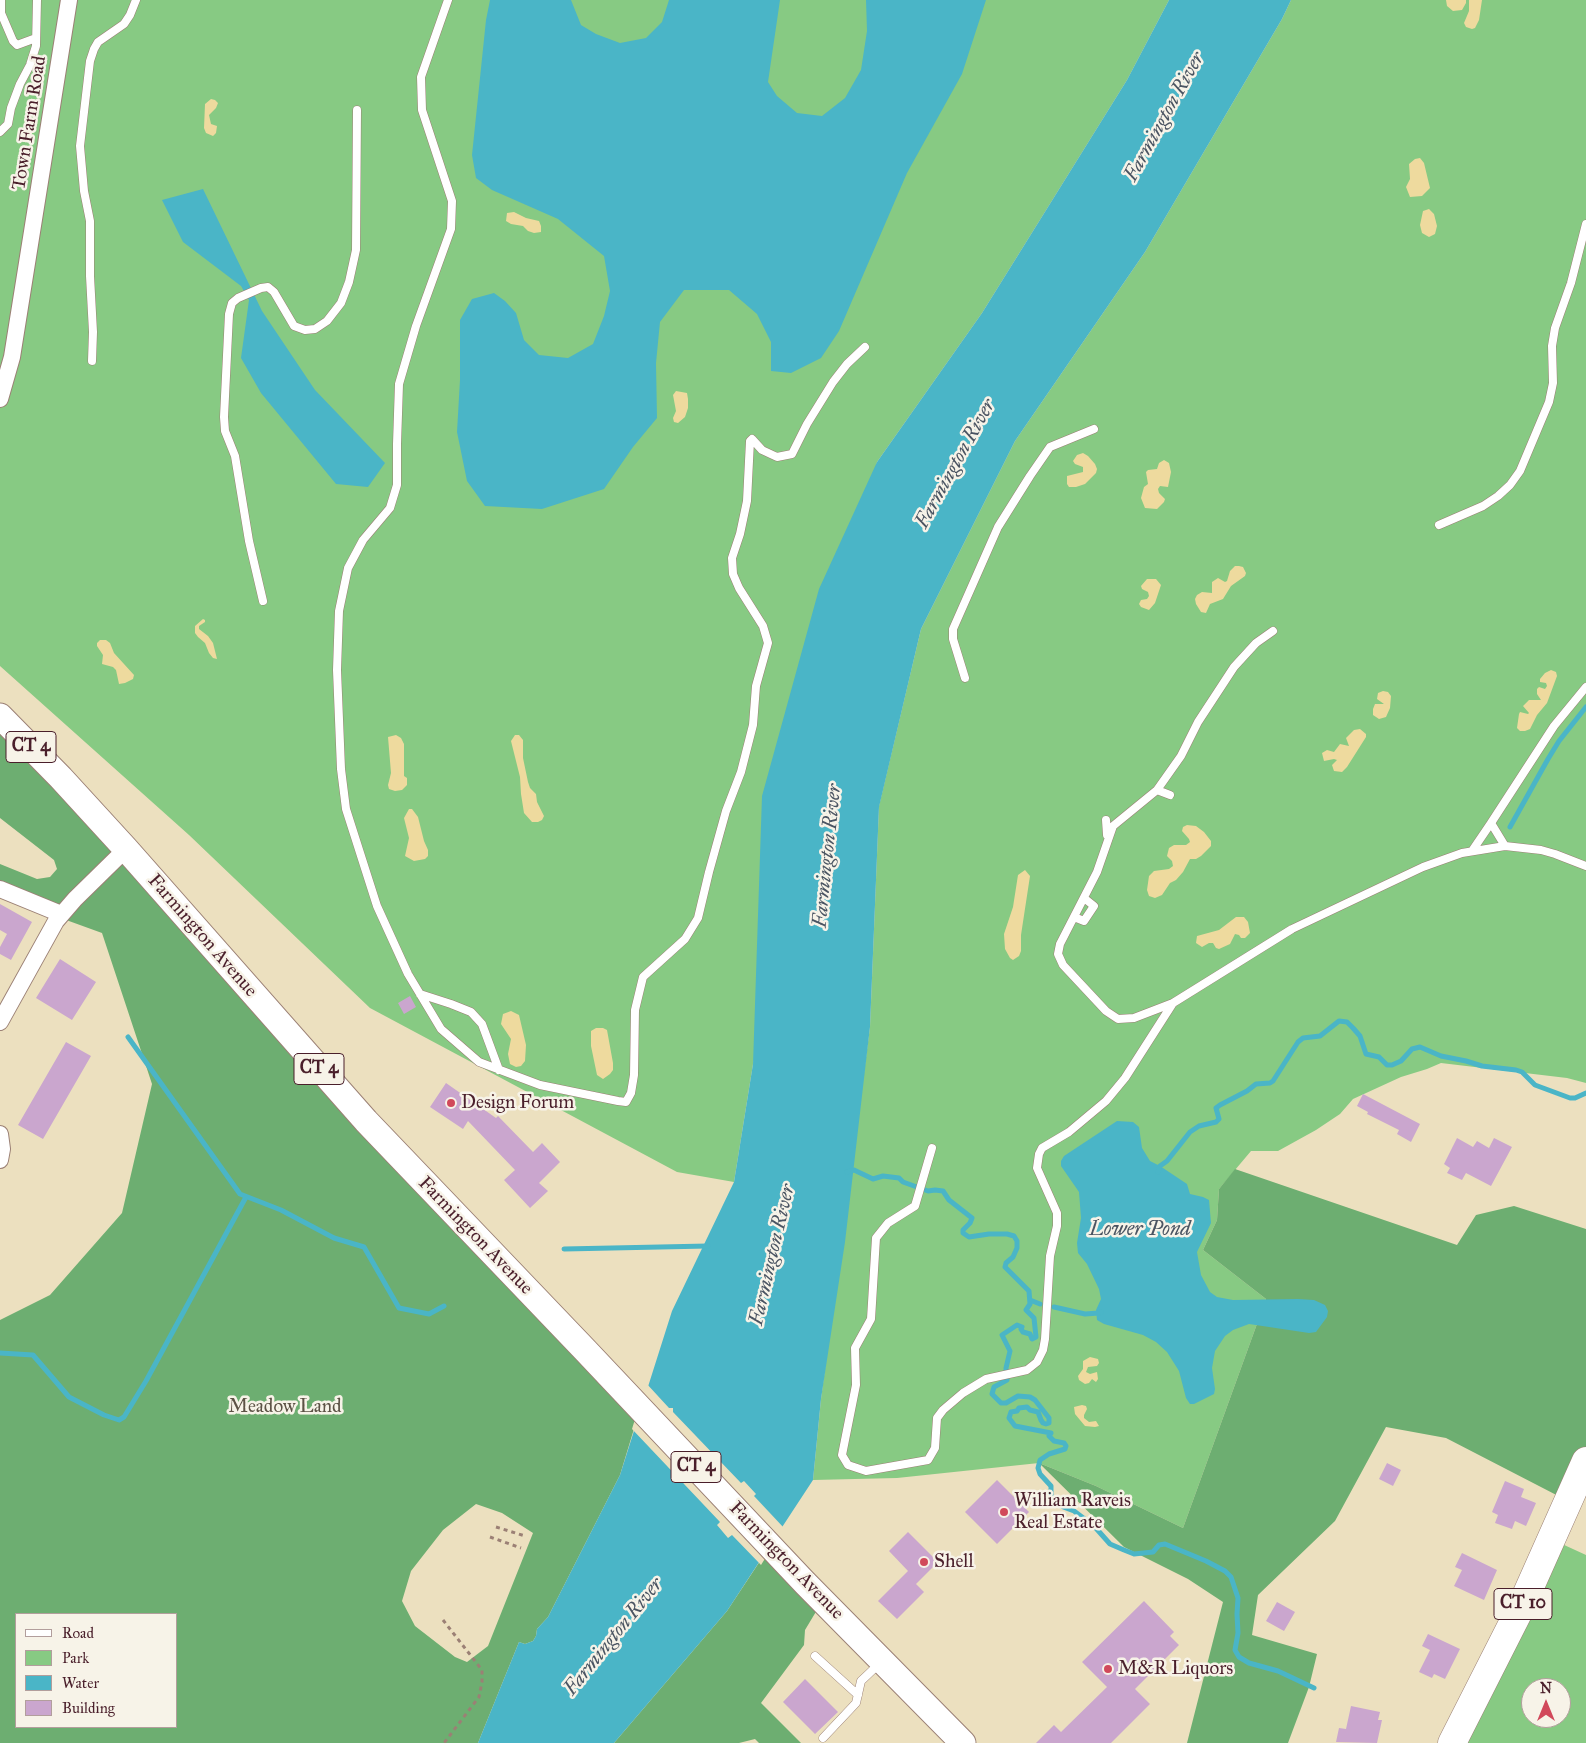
<!DOCTYPE html>
<style>
body{margin:0}
#map{position:relative;width:1586px;height:1743px;overflow:hidden;background:#ece0bf;font-family:"IM FELL Great Primer",serif}
canvas{display:block}
.legend{position:absolute;left:15px;top:1613px;width:162px;height:115px;box-sizing:border-box;background:#f7f3e8;border:1px solid #b29e9c;margin:0;padding:6px 9px;list-style:none;font-size:15px;color:#4a1f2b}
.legend li{display:flex;align-items:center;gap:10px;height:25px}
.legend b{width:25px;border:1px solid #b29e9c}
.north{position:absolute;left:1521px;top:1678px;width:50px;height:50px;box-sizing:border-box;background:#f7f3e8;border:1px solid #b29e9c;border-radius:50%;rotate:0deg;font-size:14px;font-weight:700;line-height:20px;text-align:center;color:#4a1f2b}
.north::after{content:'';display:block;margin:auto;width:18px;height:22px;background:#d1495b;clip-path:polygon(50% 0,100% 100%,50% 72%,0 100%)}
</style>
<div id="map">
<canvas width="1586" height="1743"></canvas>
<ul class="legend">
<li><b style="height:6px;background:#fff"></b>Road</li>
<li><b style="height:14px;background:#87ca83"></b>Park</li>
<li><b style="height:14px;background:#4ab5c7"></b>Water</li>
<li><b style="height:14px;background:#caa6ce"></b>Building</li>
</ul>
<div class="north">N</div>
</div>
<script>
const ctx = document.querySelector('canvas').getContext('2d');
ctx.lineJoin = 'round';
function fill(path, color) { ctx.fillStyle = color; ctx.fill(path, 'evenodd'); }
const toPath = rows => new Path2D(rows.map(r => 'M' + r).join(''));
function stroke(path, color, width, dash) { ctx.strokeStyle = color; ctx.lineWidth = width; ctx.lineCap = dash ? 'butt' : 'round'; ctx.setLineDash(dash || []); ctx.stroke(path); }
function label(font, color, halo, rows, align = 'center') {
  ctx.font = font + ' "IM FELL Great Primer",serif'; ctx.lineWidth = 5; ctx.setLineDash([]); ctx.textBaseline = 'middle'; ctx.strokeStyle = halo; ctx.fillStyle = color; for (const [text, x, y, turn = 0] of rows) {
    ctx.save(); ctx.translate(x, y); ctx.rotate((+turn || 0) * Math.PI / 180); ctx.textAlign = isNaN(turn) ? turn : align; if (halo) ctx.strokeText(text, 0, 0); ctx.fillText(text, 0, 0); ctx.restore();
  }
}
fill(toPath([
 [0,0,1169,0,1127,80,982,313,877,462,753,1064,734,1182,677,1172,370,1008,189,835,0,666],
 [1291,0,1586,0,1586,1083,1567,1078,1441,1063,1427,1069,1401,1077,1353,1099,1340,1114,1316,1130,1278,1151,1251,1151,1219,1189,1217,1220,1203,1250,1266,1299,1183,1528,1096,1486,1039,1463,897,1478,813,1480,821,1399,870,1027,879,806,921,629,1015,441,1145,252,1282,19],
 [1562,1544,1586,1555,1586,1743,1463,1743],
 [1531,1688,1561,1688,1561,1718,1531,1718]
]), '#87ca83');
fill(toPath([
 [0,716,640,1409,620,1475,548,1617,537,1629,536,1636,533,1641,525,1644,519,1642,478,1743,0,1743,0,1320,50,1295,122,1213,152,1084,102,933,0,896,0,864,37,879,50,877,57,869,54,860,0,818],
 [476,1504,502,1513,533,1533,488,1646,467,1662,455,1657,415,1626,402,1601,411,1571,443,1530],
 [16,1614,176,1614,176,1727,16,1727],
 [1235,1169,1457,1245,1476,1215,1514,1206,1586,1229,1586,1461,1568,1501,1446,1438,1386,1427,1335,1521,1258,1595,1252,1635,1317,1654,1309,1687,1288,1743,1187,1743,1223,1602,1188,1579,1124,1547,1039,1463,1096,1486,1183,1528,1266,1299,1203,1250,1217,1220,1219,1189],
 [770,1546,823,1600,805,1630,804,1645,761,1703,801,1743,759,1743,755,1739,739,1743,614,1743,727,1611]
]), '#6dae71');
fill(toPath([
 [1446,0,1466,0,1466,3,1462,10,1453,11,1447,6],
 [1469,0,1482,0,1479,20,1475,28,1472,29,1466,27,1464,23,1469,11],
 [211,99,215,100,218,103,216,108,209,115,211,124,217,126,216,133,213,136,206,133,204,128,205,104],
 [1420,158,1424,163,1430,188,1422,196,1410,197,1406,187,1410,179,1409,164,1415,159],
 [1429,209,1434,214,1437,226,1435,234,1429,237,1422,233,1420,225,1423,211],
 [514,212,526,218,539,221,541,226,541,232,534,233,528,231,523,226,511,224,506,221,507,213],
 [676,391,687,393,688,399,688,408,685,417,678,423,674,422,673,418,676,411,673,395],
 [1083,453,1088,456,1095,464,1097,469,1096,473,1085,484,1076,487,1069,487,1067,484,1067,476,1083,472,1083,467,1075,464,1073,461,1077,455],
 [1164,460,1169,463,1171,472,1168,487,1160,486,1158,489,1159,493,1165,499,1164,502,1157,509,1145,508,1141,498,1144,487,1148,484,1146,472,1148,470,1157,469,1159,463],
 [1235,566,1239,566,1243,567,1246,573,1245,576,1231,586,1223,599,1210,604,1206,613,1201,612,1196,604,1195,599,1197,595,1202,592,1212,593,1212,582,1218,578,1225,582,1227,581,1230,571],
 [1147,579,1156,579,1161,585,1155,603,1149,610,1141,607,1139,604,1141,600,1147,599,1149,596,1148,592,1142,589,1141,586],
 [203,619,205,620,205,622,199,626,199,629,208,636,213,643,217,659,213,658,209,653,205,643,198,637,195,633,195,626],
 [100,640,106,640,110,643,114,653,134,675,133,679,125,683,119,684,116,670,113,667,102,664,103,655,97,646,97,643],
 [1551,670,1556,672,1557,676,1547,703,1537,715,1530,729,1525,731,1520,731,1517,728,1519,714,1520,712,1528,714,1529,713,1523,706,1529,700,1541,700,1537,694,1537,689,1539,687,1545,689,1547,686,1546,683,1540,682,1540,679,1545,673],
 [1383,691,1388,692,1391,696,1390,708,1386,717,1379,719,1373,715,1373,709,1375,704,1384,704,1377,699,1378,693],
 [1360,729,1366,734,1366,737,1347,767,1342,772,1334,771,1332,765,1337,760,1334,759,1324,761,1322,753,1327,750,1334,752,1340,744,1349,746,1346,738,1354,730],
 [396,735,401,738,404,744,404,776,407,778,407,785,402,790,395,791,389,789,388,785,391,773,388,737],
 [515,735,519,735,523,740,523,758,528,782,530,788,536,794,537,802,544,816,542,820,538,822,532,822,524,813,521,794,520,777,511,741],
 [409,809,412,809,418,817,424,841,428,850,428,856,425,859,414,861,405,856,409,838,404,818],
 [1187,825,1196,826,1204,832,1211,841,1211,846,1201,856,1196,859,1190,859,1183,872,1176,880,1170,883,1162,895,1155,898,1149,896,1147,890,1149,876,1154,871,1169,869,1173,866,1172,861,1167,856,1169,848,1174,845,1186,845,1190,842,1189,839,1182,831,1183,827],
 [1025,870,1030,876,1021,935,1021,951,1019,956,1013,960,1010,958,1005,949,1004,934,1013,907,1018,875],
 [1236,917,1244,917,1248,922,1250,933,1245,938,1241,938,1239,935,1235,934,1230,944,1219,949,1216,948,1213,943,1209,943,1202,947,1196,943,1197,936,1219,930],
 [511,1011,519,1015,526,1045,525,1061,521,1066,516,1067,510,1064,508,1054,511,1039,501,1024,503,1014],
 [596,1028,603,1028,607,1030,613,1063,613,1070,610,1074,603,1079,597,1075,591,1046,591,1031],
 [1090,1357,1098,1359,1099,1363,1097,1366,1088,1367,1086,1372,1090,1374,1097,1372,1098,1379,1096,1382,1092,1379,1089,1383,1085,1384,1079,1380,1078,1376,1083,1369,1083,1361],
 [1082,1405,1086,1406,1087,1409,1084,1415,1084,1418,1089,1422,1096,1421,1099,1426,1095,1427,1085,1426,1075,1414,1074,1407]
]), '#eeda9e');
fill(toPath([
 [490,0,571,0,581,25,596,34,620,43,646,38,662,22,669,0,780,0,768,82,777,96,797,113,822,116,845,98,861,70,867,31,866,0,986,0,962,74,907,173,839,331,821,358,791,373,771,371,771,342,757,314,729,290,684,290,660,322,656,363,657,418,633,447,604,489,542,509,485,506,467,481,457,432,460,380,460,320,472,299,494,293,505,301,516,313,524,340,539,355,568,358,593,344,604,316,610,291,604,256,558,219,492,190,476,178,472,155,486,20],
 [1169,0,1291,0,1282,19,1145,252,1015,441,921,629,879,807,870,1027,845,1242,821,1399,813,1480,727,1611,614,1743,478,1743,519,1642,525,1644,533,1641,536,1636,537,1629,548,1617,620,1475,672,1311,734,1182,753,1064,762,796,819,589,877,462,982,313,1127,80],
 [203,189,262,311,315,390,385,463,368,487,336,484,261,393,241,358,249,300,241,286,183,242,162,200],
 [1117,1121,1133,1122,1139,1127,1142,1148,1150,1161,1160,1166,1187,1184,1190,1194,1203,1197,1209,1200,1211,1223,1197,1252,1201,1275,1210,1292,1217,1297,1233,1300,1298,1299,1314,1300,1325,1305,1328,1311,1327,1317,1316,1332,1309,1333,1249,1324,1233,1330,1225,1336,1215,1351,1212,1368,1215,1389,1214,1394,1194,1404,1190,1404,1186,1398,1179,1371,1167,1352,1156,1342,1143,1335,1104,1324,1097,1320,1096,1310,1101,1299,1099,1289,1087,1264,1078,1253,1077,1243,1081,1218,1079,1192,1061,1166,1061,1161,1064,1156]
]), '#4ab5c7');
fill(toPath([
 [646,1383,669,1408,673,1408,673,1412,741,1483,744,1481,756,1494,754,1496,784,1528,761,1565,732,1535,728,1538,717,1525,720,1522,632,1429]
]), '#ece0bf');
stroke(toPath([
 [1510,827,1548,759,1559,741,1586,707],
 [128,1037,240,1194,281,1210,334,1238,364,1247,399,1308,429,1314,444,1306],
 [847,1172,854,1170,873,1179,883,1176,899,1178,903,1182,928,1191,935,1190,943,1191,949,1200,972,1218,970,1223,963,1230,963,1233,969,1237,989,1234,1007,1234,1014,1236,1017,1241,1017,1248,1013,1257,1006,1263,1005,1267,1029,1291,1030,1304,1026,1310,1034,1318,1036,1337,1032,1339,1030,1334,1023,1332,1021,1329,1022,1327,1017,1325,1002,1335,1010,1351,1006,1368,1007,1380,994,1387,992,1394,1001,1403,1006,1403,1018,1396,1030,1397,1035,1400,1049,1418,1049,1423,1046,1424,1043,1423,1041,1420,1038,1412,1030,1410,1027,1407,1019,1408,1017,1411,1011,1412,1009,1418,1015,1426,1051,1433,1049,1436,1054,1441,1064,1443,1066,1446,1065,1449,1049,1454,1040,1460,1038,1468,1040,1474,1051,1486,1051,1497,1058,1505,1074,1511,1094,1526,1110,1544,1124,1550,1134,1554,1153,1552,1159,1545,1165,1544,1206,1561,1225,1571,1231,1577,1238,1598,1237,1614,1238,1633,1235,1650,1239,1657,1249,1663,1278,1671,1314,1688],
 [1158,1172,1160,1166,1167,1161,1190,1132,1199,1126,1216,1122,1219,1119,1216,1108,1220,1105,1247,1091,1256,1084,1270,1083,1273,1081,1298,1042,1303,1038,1320,1036,1339,1021,1347,1022,1353,1028,1360,1036,1366,1054,1379,1057,1387,1065,1392,1065,1401,1061,1412,1049,1420,1047,1441,1056,1466,1061,1482,1066,1516,1070,1522,1072,1535,1085,1570,1098,1575,1098,1586,1093],
 [564,1249,708,1246],
 [1030,1300,1040,1304],
 [1054,1307,1085,1314,1099,1313,1101,1312],
 [0,1353,33,1355,69,1397,104,1415,119,1420,124,1417,146,1381,246,1197]
]), '#4ab5c7', 5);
fill(toPath([
 [0,904,32,922,11,960,0,954,0,947,7,934,0,930],
 [60,959,96,982,72,1020,36,998],
 [410,996,416,1007,404,1014,398,1003],
 [66,1042,91,1056,43,1139,18,1125],
 [446,1083,496,1118,498,1116,533,1152,542,1143,560,1162,539,1183,548,1191,530,1208,504,1180,515,1170,468,1121,463,1129,430,1107],
 [1363,1094,1420,1124,1411,1142,1397,1134,1399,1130,1367,1114,1368,1112,1357,1106],
 [1457,1138,1473,1147,1477,1141,1489,1148,1494,1138,1512,1147,1491,1186,1466,1173,1462,1180,1447,1173,1450,1168,1444,1164],
 [1387,1463,1401,1470,1393,1486,1379,1479],
 [997,1480,1029,1512,997,1544,965,1512],
 [1505,1481,1524,1489,1521,1497,1536,1503,1526,1526,1515,1521,1512,1529,1495,1523,1498,1515,1492,1512],
 [908,1532,938,1562,916,1584,924,1592,897,1619,878,1601,908,1571,889,1551],
 [1462,1553,1497,1570,1484,1600,1454,1586,1462,1570,1455,1567],
 [1144,1601,1174,1632,1170,1636,1179,1645,1135,1689,1150,1704,1111,1743,1036,1743,1054,1725,1061,1732,1107,1687,1082,1662],
 [1277,1602,1295,1612,1284,1631,1266,1621],
 [1428,1634,1460,1649,1445,1679,1434,1674,1432,1678,1419,1672,1430,1650,1422,1646],
 [805,1679,838,1712,815,1734,783,1702],
 [1351,1706,1380,1712,1378,1720,1382,1720,1377,1743,1336,1742,1339,1728,1346,1729]
]), '#caa6ce');
const lane = toPath([
 [1,0,1,13,13,41,17,45,36,38],
 [448,0,421,77,422,110,452,201,451,229,416,326,399,384,397,444,397,485,390,508,363,540,348,568,339,611,337,670,341,769,346,809,377,906,408,974,441,1029,479,1062,540,1085,618,1101,626,1102,631,1093,634,1075,635,1010,643,977,685,939,698,918,709,872,726,811,741,772,753,725,756,686,768,643,763,626,739,588,733,574,732,558,740,534,747,501,750,441,752,439,762,450,777,457,792,454,807,424,833,382,847,364,865,347],
 [0,132,8,124,11,108,20,84,30,65,36,46,37,0],
 [92,361,93,332,90,276,90,221,84,191,80,146,90,61,94,49,98,42,124,24,130,15,136,0],
 [1439,525,1483,506,1498,496,1510,485,1520,471,1549,402,1553,383,1552,346,1555,328,1571,283,1586,224],
 [263,601,249,541,235,456,225,431,224,417,229,314,232,303,238,298,261,288,268,287,274,292,294,326,305,330,315,329,327,321,341,303,349,282,356,250,357,110],
 [1273,631,1256,643,1234,667,1198,722,1181,756,1157,790,1113,826,1097,872,1060,944,1058,954,1063,965,1106,1011,1118,1019,1134,1018,1173,1003,1292,929,1423,867,1462,853,1505,846,1541,850,1555,854,1586,866],
 [965,678,953,639,953,629,998,527,1030,476,1050,447,1094,429],
 [1157,790,1170,795],
 [1106,820,1107,835],
 [1505,846,1491,823,1554,726,1586,687],
 [1472,851,1491,823],
 [1074,917,1084,921,1094,906,1084,898],
 [420,994,451,1004,471,1012,482,1024,499,1070],
 [932,1148,915,1206,888,1223,876,1238,871,1319,855,1348,856,1385,842,1455,848,1465,866,1471,928,1460,935,1448,937,1418,943,1410,963,1393,986,1379,1027,1370,1037,1362,1043,1350,1045,1339,1050,1256,1057,1226,1057,1213,1037,1168,1039,1154,1042,1148,1069,1132,1106,1101,1125,1078,1173,1003],
 [815,1656,858,1695],
 [823,1738,856,1703,861,1681,879,1664]
]);
const street = toPath([
 [0,399,12,357,69,0],
 [0,889,61,914],
 [0,1022,56,921,75,899,126,849],
 [0,1134,2,1149,0,1160]
]);
const primary = toPath([
 [0,716,61,778,126,849,366,1121,586,1351,805,1583,963,1743]
]);
const highway = toPath([
 [1452,1743,1521,1607,1586,1461]
]);
stroke(lane, '#9b8075', 9);
stroke(street, '#9b8075', 18);
stroke(primary, '#9b8075', 27);
stroke(highway, '#9b8075', 29);
stroke(toPath([
 [496,1527,525,1536],
 [490,1537,521,1548],
 [443,1620,482,1670,482,1682,479,1697,444,1743]
]), '#9b8075', 3, [4, 4]);
stroke(lane, '#fff', 8);
stroke(street, '#fff', 16);
stroke(primary, '#fff', 25);
stroke(highway, '#fff', 28);
for (const [x, y, r, color] of [
 [451,1103,5,"#d1495b"],
 [1004,1512,5,"#d1495b"],
 [924,1562,5,"#d1495b"],
 [1108,1669,5,"#d1495b"]
]) { const dot = new Path2D(); dot.arc(x, y, r, 0, 2 * Math.PI); ctx.fillStyle = color; ctx.fill(dot); stroke(dot, '#f7f3e8', 2); }
for (const [x, y, w] of [
 [31,747,50],
 [319,1069,50],
 [696,1467,50],
 [1523,1604,58]
]) { const box = new Path2D(); box.roundRect(x - w / 2, y - 15.5, w, 31, 4); ctx.fillStyle = '#f7f3e8'; ctx.fill(box); stroke(box, '#4a1f2b', 1); }
label('bold 18px', '#4a1f2b', null, [
 ["CT 4",31,747],
 ["CT 4",319,1069],
 ["CT 4",696,1467],
 ["CT 10",1523,1604]
]);
label('19px', '#4a1f2b', '#f7f3e8', [
 ["Town Farm Road",30,123,-81],
 ["Farmington Avenue",202,936,49],
 ["Farmington Avenue",475,1236,46],
 ["Farmington Avenue",786,1561,46]
]);
label('19px', '#4a1f2b', '#f7f3e8', [
 ["Design Forum",461,1103],
 ["William Raveis",1014,1501],
 ["Real Estate",1014,1523],
 ["Shell",934,1562],
 ["M&R Liquors",1118,1669]
], 'left');
label('19px', '#5c5245', '#f7f3e8', [
 ["Meadow Land",285,1407]
]);
label('italic 20px', '#4a5462', '#f7f3e8', [
 ["Farmington River",1165,117,-61],
 ["Farmington River",956,464,-61],
 ["Farmington River",828,856,-84],
 ["Lower Pond",1140,1230],
 ["Farmington River",773,1255,-77],
 ["Farmington River",614,1637,-51]
]);
</script>
